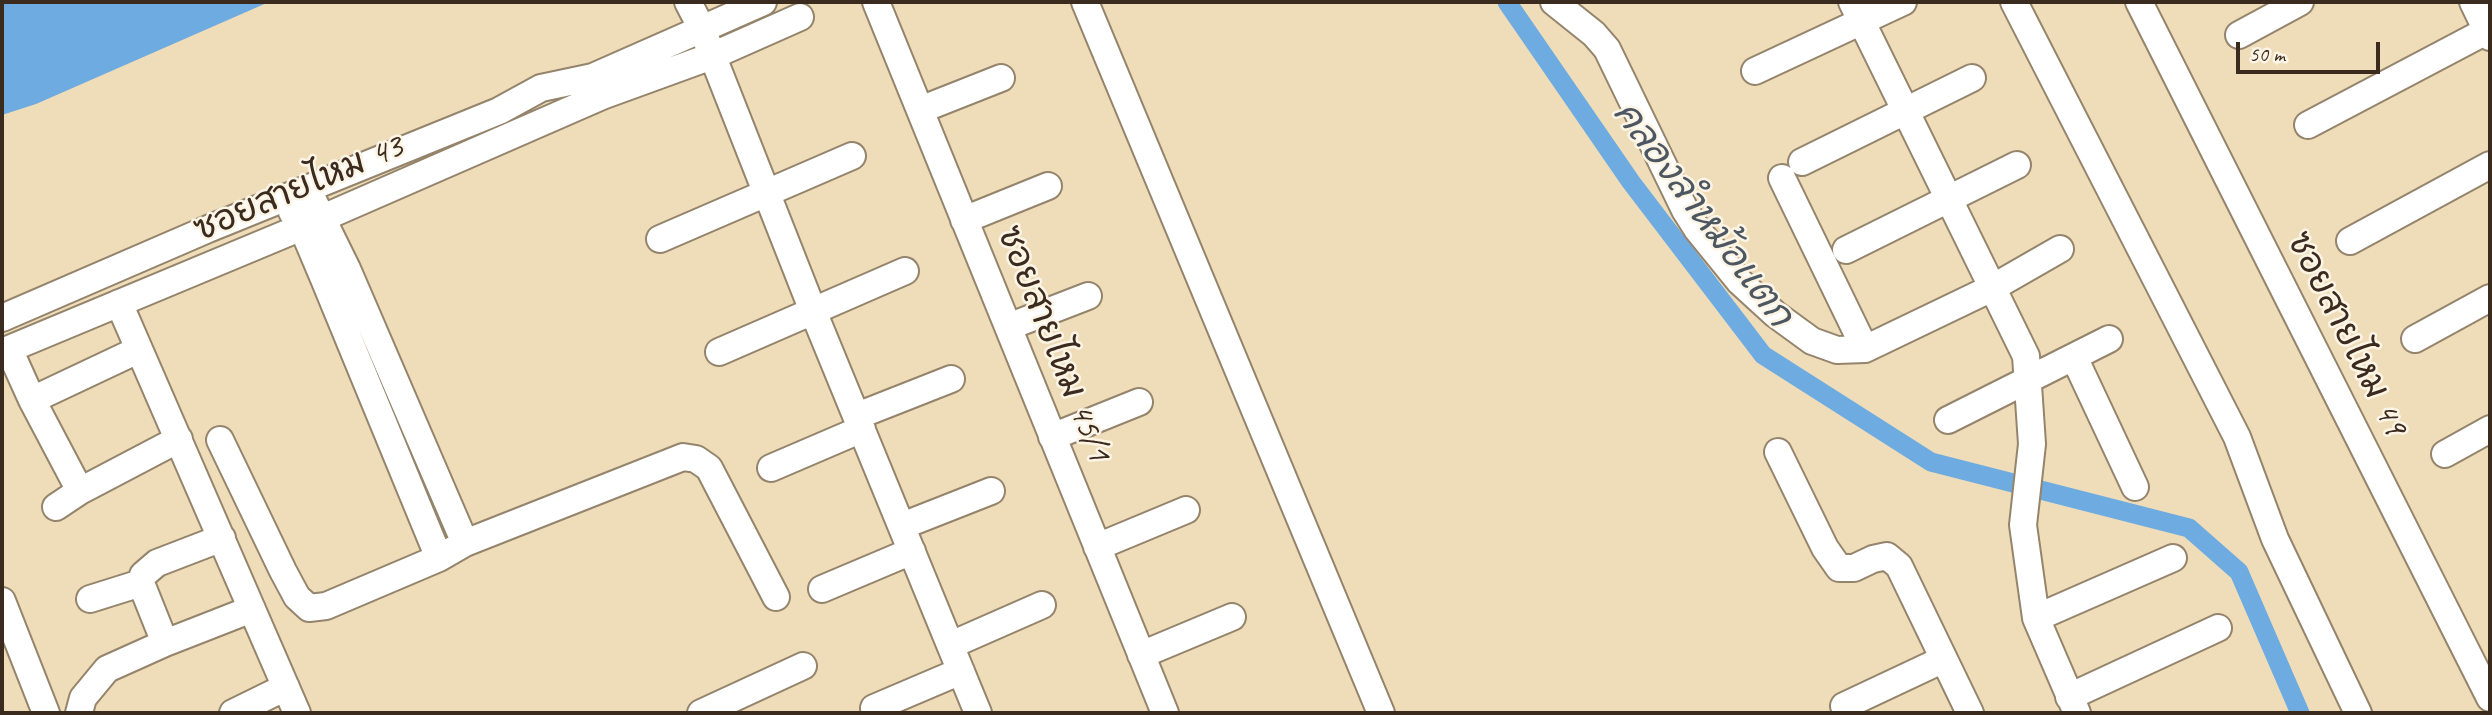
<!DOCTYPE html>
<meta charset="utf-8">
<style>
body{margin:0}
#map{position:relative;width:2492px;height:715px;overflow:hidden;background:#efddba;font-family:Caveat,sans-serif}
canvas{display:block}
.frame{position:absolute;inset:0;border:4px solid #3b2a1e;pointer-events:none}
.scale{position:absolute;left:2236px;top:42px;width:144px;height:32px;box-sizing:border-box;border:4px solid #3b2a1e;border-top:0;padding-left:9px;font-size:21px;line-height:24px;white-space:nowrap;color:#3b2a1e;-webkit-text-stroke:5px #fcf5e5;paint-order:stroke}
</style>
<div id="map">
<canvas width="2492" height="715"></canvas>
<div class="frame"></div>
<div class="scale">50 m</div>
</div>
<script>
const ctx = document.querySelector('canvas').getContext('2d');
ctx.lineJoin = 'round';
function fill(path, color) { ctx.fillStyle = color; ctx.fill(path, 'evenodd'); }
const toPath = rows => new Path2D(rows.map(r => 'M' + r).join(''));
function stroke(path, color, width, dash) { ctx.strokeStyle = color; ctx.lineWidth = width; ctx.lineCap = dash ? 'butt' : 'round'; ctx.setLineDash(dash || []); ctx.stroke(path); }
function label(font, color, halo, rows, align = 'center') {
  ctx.font = font + ' Caveat,"Playpen Sans Thai",sans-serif'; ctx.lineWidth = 5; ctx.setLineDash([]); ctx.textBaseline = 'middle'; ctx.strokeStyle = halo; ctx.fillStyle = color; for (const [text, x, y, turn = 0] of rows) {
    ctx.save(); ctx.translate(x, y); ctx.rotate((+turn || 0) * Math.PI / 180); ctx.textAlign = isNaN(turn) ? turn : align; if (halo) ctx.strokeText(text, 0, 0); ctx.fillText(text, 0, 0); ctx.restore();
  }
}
fill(toPath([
 [6,2,269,2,36,104,2,115,2,4]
]), '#6dabe0');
stroke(toPath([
 [1507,2,1631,182,1763,355,1931,462,2189,528,2239,572,2300,713]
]), '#6dabe0', 19);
const minor = toPath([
 [688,2,702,29,813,311,978,713],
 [876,2,1165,713],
 [1085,2,1381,713],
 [1554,2,1594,34,1607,49,1685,210,1697,229,1740,282,1775,314,1812,341,1837,350,1865,349,1992,288,2060,249],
 [1852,2,2026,356,2032,444,2023,525,2036,618,2077,713],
 [2014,2,2237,437,2275,539,2358,713],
 [2139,2,2490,698],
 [2473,2,2490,37],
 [2239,35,2300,2],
 [1755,71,1903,2],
 [602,96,712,56,800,17],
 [920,110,1001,78],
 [2308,125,2490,29],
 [1802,162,1972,78],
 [1782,178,1865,349],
 [314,202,347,269,465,543],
 [292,212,302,227,324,279,439,558],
 [964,220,1048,186],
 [660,239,852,156],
 [2350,241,2490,165],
 [1846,250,2017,165],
 [119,303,297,713],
 [2,318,208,229,499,111,541,88,593,77,763,2],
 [1008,327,1088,296],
 [2415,339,2490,298],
 [9,349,32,400,80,491],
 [2,352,302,227,602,96,593,77],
 [719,352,905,271],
 [2074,357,2135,487],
 [32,400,138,350],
 [857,416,951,379],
 [1948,420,2109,339],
 [1052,437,1139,402],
 [220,440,283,571,297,597,309,608,326,606,439,558,465,543,683,457,696,459,709,468,776,597],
 [1778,452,1825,548,1839,568,1854,568,1873,559,1887,556,1899,566,1970,713],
 [2445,454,2490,429],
 [771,468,862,429],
 [56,507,80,491,179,439],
 [902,526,991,491],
 [1097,547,1186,510],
 [822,589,912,551],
 [90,599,141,583],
 [2,601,46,713],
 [2036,618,2173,558],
 [165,643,141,583,143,575,157,563,222,538],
 [951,645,1042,605],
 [1141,655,1232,617],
 [2069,697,2218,628],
 [1844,706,1944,659],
 [874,708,961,671],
 [79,713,83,698,107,669,165,643,252,609],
 [233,713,286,687],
 [701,713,803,666]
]);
stroke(minor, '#95846c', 30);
stroke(minor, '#fff', 26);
label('35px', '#3b2a1e', '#fcf5e5', [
 ["ซอยสายไหม 43",299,189,-23],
 ["ซอยสายไหม 49",2346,334,63],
 ["ซอยสายไหม 45/1",1053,344,68]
]);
label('italic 37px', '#4c5762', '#fcf5e5', [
 ["คลองลำหม้อแตก",1702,215,53]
]);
</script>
